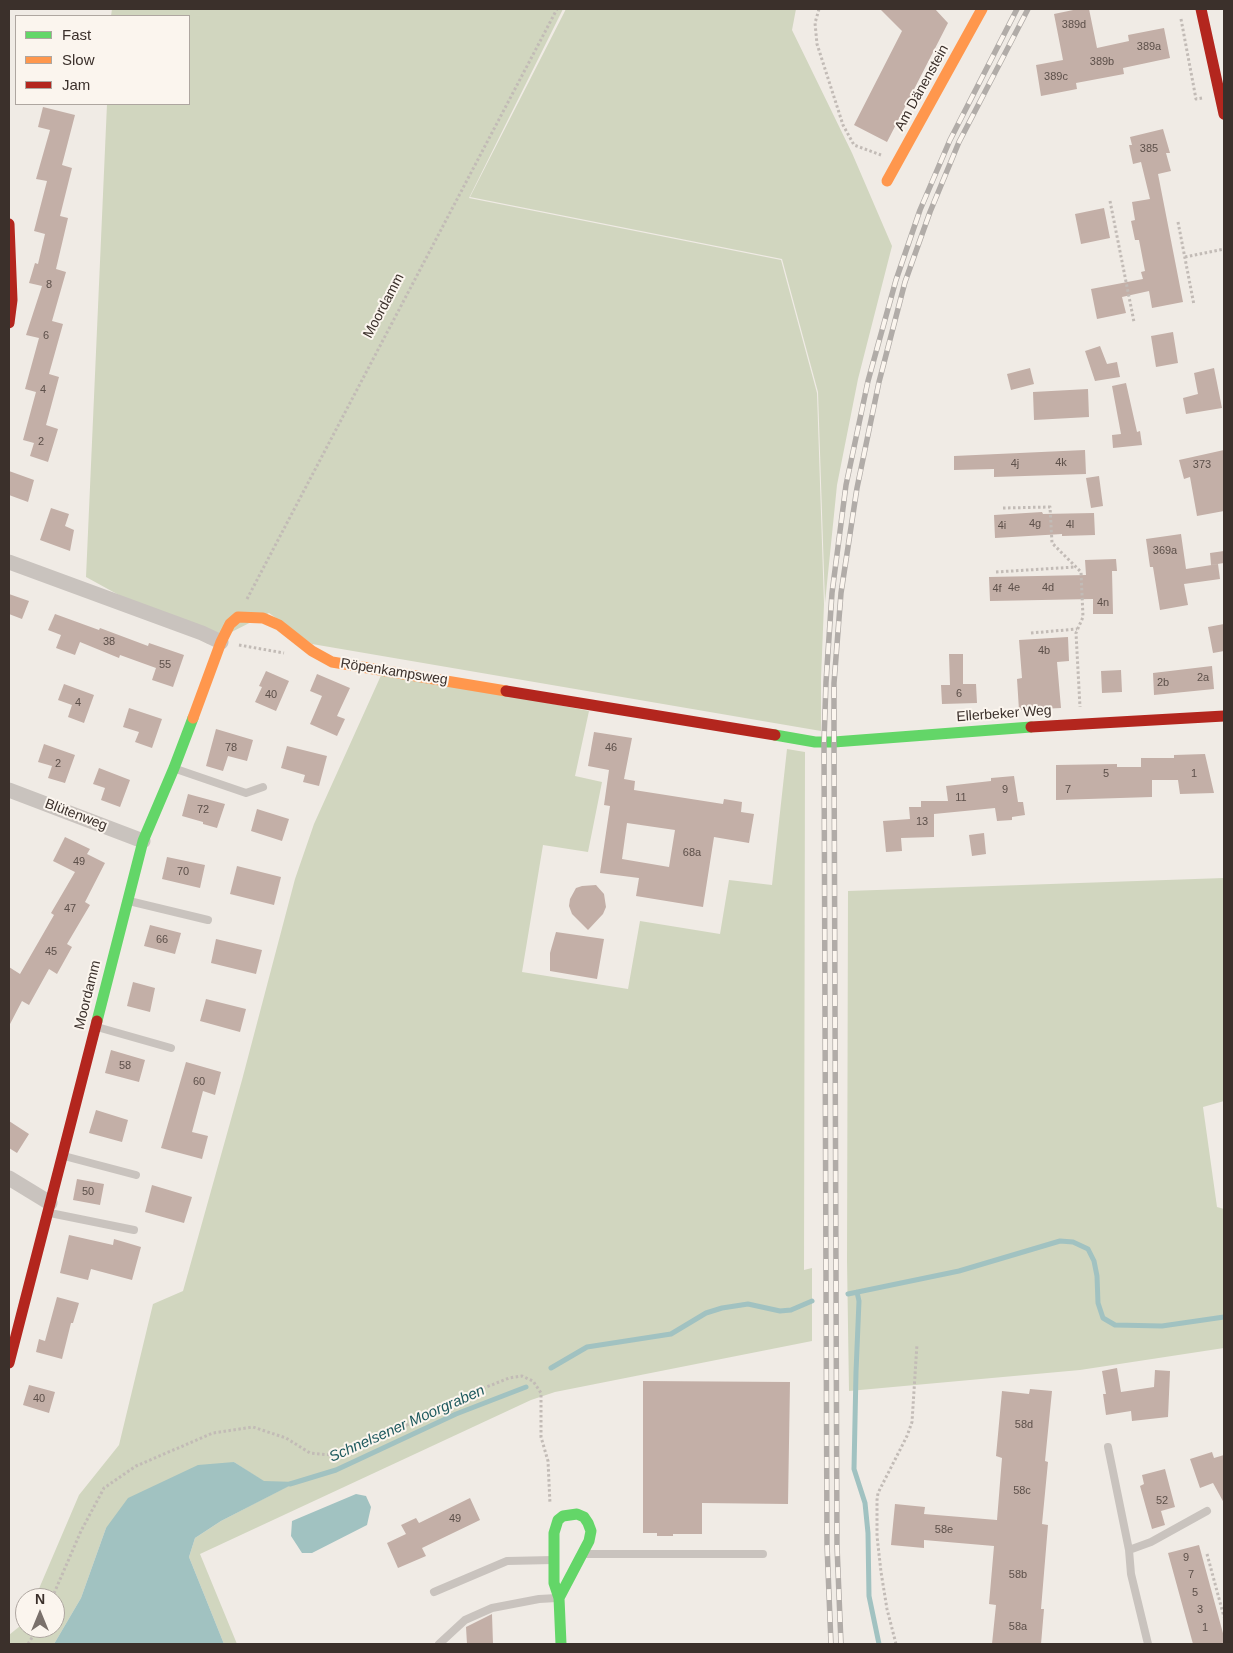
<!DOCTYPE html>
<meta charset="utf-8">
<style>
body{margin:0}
#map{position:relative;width:1233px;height:1653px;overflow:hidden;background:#f0ebe5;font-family:Arial,sans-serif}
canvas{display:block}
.frame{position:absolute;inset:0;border:10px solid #3b302b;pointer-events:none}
.legend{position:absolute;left:15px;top:15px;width:175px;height:90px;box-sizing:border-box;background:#fbf5ee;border:1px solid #aea6a0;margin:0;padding:6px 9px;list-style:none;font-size:15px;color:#3b302b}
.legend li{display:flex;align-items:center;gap:10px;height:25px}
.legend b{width:25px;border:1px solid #aea6a0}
.north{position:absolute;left:15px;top:1588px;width:50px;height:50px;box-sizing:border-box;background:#fbf5ee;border:1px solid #aea6a0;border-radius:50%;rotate:0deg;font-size:14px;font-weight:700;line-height:20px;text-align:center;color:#3b302b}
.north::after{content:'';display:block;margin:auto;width:18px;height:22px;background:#7a716c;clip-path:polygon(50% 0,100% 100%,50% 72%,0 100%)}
</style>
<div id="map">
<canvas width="1233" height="1653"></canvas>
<div class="frame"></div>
<ul class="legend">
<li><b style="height:6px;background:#63d668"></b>Fast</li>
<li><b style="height:6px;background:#ff974d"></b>Slow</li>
<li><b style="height:6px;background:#b3261e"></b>Jam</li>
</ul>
<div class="north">N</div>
</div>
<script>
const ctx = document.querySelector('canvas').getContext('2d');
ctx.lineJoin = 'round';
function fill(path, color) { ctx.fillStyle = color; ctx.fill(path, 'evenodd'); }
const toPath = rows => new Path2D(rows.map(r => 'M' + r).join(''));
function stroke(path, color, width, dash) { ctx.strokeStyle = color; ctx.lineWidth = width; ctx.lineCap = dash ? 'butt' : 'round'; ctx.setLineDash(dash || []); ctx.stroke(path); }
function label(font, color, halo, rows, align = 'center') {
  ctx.font = font + ' Arial,sans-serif'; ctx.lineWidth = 4; ctx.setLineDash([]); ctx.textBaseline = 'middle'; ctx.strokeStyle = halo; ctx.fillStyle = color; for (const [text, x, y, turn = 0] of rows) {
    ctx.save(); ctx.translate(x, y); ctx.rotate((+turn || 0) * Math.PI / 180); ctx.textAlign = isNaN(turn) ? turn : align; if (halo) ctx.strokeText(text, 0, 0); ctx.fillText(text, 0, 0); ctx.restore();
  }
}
fill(toPath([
 [112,9,563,9,469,198,781,260,817,393,824,604,821,679,821,731,312,644,269,613,208,644,86,577,107,104,189,104,189,16,111,16],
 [566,9,796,9,792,30,852,153,892,246,858,379,837,485,825,603,818,392,782,259,470,197],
 [383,671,589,711,575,776,602,782,588,852,543,845,522,972,628,989,640,921,720,934,729,880,772,885,787,749,805,752,804,1270,812,1268,812,1341,555,1392,531,1400,200,1554,237,1644,224,1644,189,1557,195,1538,221,1521,296,1482,264,1482,234,1462,106,1528,81,1598,54,1644,9,1644,9,1635,25,1622,25,1628,55,1628,55,1598,35,1598,79,1495,119,1445,153,1304,183,1291,242,1080,295,879,314,824],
 [1224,878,1224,1101,1203,1107,1217,1207,1224,1209,1224,1348,1080,1370,849,1391,847,1261,848,891]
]), '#d1d6bf');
fill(toPath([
 [234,1462,264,1481,297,1482,221,1521,195,1538,189,1557,224,1644,54,1644,81,1598,106,1528,128,1498,198,1465],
 [356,1494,366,1496,371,1507,367,1525,312,1553,302,1553,291,1536,292,1521]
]), '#a1c2c1');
stroke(toPath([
 [857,1292,859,1301,856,1372,854,1469,865,1503,868,1533,869,1596,879,1644],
 [848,1294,959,1271,1060,1241,1073,1242,1088,1249,1094,1261,1097,1276,1098,1303,1103,1318,1115,1325,1162,1326,1224,1317],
 [551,1368,587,1347,671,1334,706,1313,722,1308,748,1304,780,1311,791,1310,812,1301],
 [290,1484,336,1470,456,1414,526,1387]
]), '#a1c2c1', 5);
fill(toPath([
 [880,9,935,9,948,23,887,142,854,125,902,31],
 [1078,9,1089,9,1097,48,1129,41,1128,35,1164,28,1170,58,1123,68,1124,74,1076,83,1077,89,1041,96,1036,65,1063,60,1054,14],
 [43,107,75,115,62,165,72,168,60,216,68,218,56,269,66,272,52,321,63,324,49,374,59,377,46,425,58,429,48,462,30,456,34,443,23,440,36,392,25,389,39,338,26,335,42,286,29,283,35,263,38,264,45,234,34,231,47,181,36,179,50,130,38,127],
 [1163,129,1170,153,1166,153,1171,171,1158,174,1183,302,1152,308,1149,291,1122,297,1126,313,1097,319,1091,289,1143,279,1141,272,1145,271,1139,240,1135,240,1131,221,1135,220,1132,202,1150,199,1141,162,1133,164,1129,145,1132,145,1130,137],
 [1104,208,1110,238,1081,244,1075,214],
 [1173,332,1178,363,1156,367,1151,336],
 [1100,346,1107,364,1117,362,1120,377,1095,381,1085,351],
 [1030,368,1034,384,1011,390,1007,374],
 [1214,368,1222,408,1186,414,1183,398,1198,394,1194,373],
 [1126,383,1137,432,1140,431,1142,445,1113,448,1112,435,1121,434,1112,386],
 [1088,389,1089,417,1034,420,1033,392],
 [1085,450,1086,474,994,477,994,469,954,470,954,456],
 [1224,450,1224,511,1197,516,1190,477,1184,479,1179,460],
 [9,471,34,480,28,502,9,495],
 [1099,476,1103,506,1091,508,1086,478],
 [51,508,69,514,65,526,74,530,70,551,40,540],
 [1042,512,1043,514,1094,513,1095,535,1062,536,1062,534,995,538,994,515],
 [1181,534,1186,569,1218,564,1220,579,1184,584,1188,605,1160,610,1153,567,1150,567,1146,539],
 [1224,551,1224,563,1211,565,1210,553],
 [1116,559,1117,571,1112,571,1113,614,1093,614,1093,599,990,601,989,577,1086,575,1085,560],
 [9,594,29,601,22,619,9,614],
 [55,614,99,630,100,628,148,646,149,643,184,655,173,687,152,680,156,668,120,655,119,658,80,642,75,655,56,648,61,635,48,630],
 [1224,624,1224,651,1213,653,1208,627],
 [1068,637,1069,661,1057,662,1061,708,1019,710,1017,679,1022,678,1019,640],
 [949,654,963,654,963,684,976,684,977,703,942,704,941,685,950,685],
 [1212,666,1214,689,1154,695,1153,673],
 [1121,670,1122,692,1102,693,1101,671],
 [266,671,289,681,276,711,255,702,262,687,259,686],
 [317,674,350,688,337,716,345,719,337,736,310,724,322,696,310,691],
 [64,684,94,695,84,723,68,717,72,705,58,700],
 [129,708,162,719,152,748,135,742,139,732,123,727],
 [216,729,253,740,247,761,228,756,223,771,206,766],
 [594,732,632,738,624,779,635,781,634,790,723,804,724,799,742,802,741,812,754,814,749,843,714,837,703,907,636,896,639,878,600,873,610,806,604,805,609,770,588,766],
 [627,823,675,830,669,867,622,859],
 [44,744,75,755,65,783,48,778,52,766,38,762],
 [287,746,327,756,319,786,303,782,305,775,281,768],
 [1205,754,1214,793,1180,794,1178,780,1152,780,1152,797,1056,800,1056,765,1117,764,1117,767,1141,767,1141,758,1174,758,1174,755],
 [99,768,130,780,120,807,101,800,105,788,93,784],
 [1014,776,1018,802,1023,802,1025,815,1012,817,1012,820,997,821,995,808,934,814,934,837,901,838,902,851,886,852,883,821,910,819,909,807,921,807,921,801,948,801,946,786,991,781,991,778],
 [188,794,225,804,217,828,203,824,203,822,182,816],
 [257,809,289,819,282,841,251,831],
 [984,833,986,854,972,856,969,835],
 [65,837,90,849,87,854,105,863,85,902,90,905,67,944,72,947,57,974,49,969,29,1005,22,1001,9,1026,9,967,20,974,54,915,51,913,75,872,53,861],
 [167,857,205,865,200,888,162,879],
 [237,866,281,877,274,905,230,894],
 [596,885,604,894,606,907,603,914,588,930,572,914,569,906,570,899,576,888,582,886],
 [150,925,181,933,175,954,144,946],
 [556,932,604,939,597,979,550,971,550,953],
 [216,939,262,950,256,974,211,963],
 [133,982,155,988,150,1012,127,1006],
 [206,999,246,1009,240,1032,200,1021],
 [111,1050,145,1060,139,1082,105,1073],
 [186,1062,221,1072,215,1095,203,1091,192,1132,208,1136,202,1159,161,1148],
 [96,1110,128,1120,122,1142,89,1133],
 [9,1121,29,1134,17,1153,9,1148],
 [77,1179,104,1184,100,1205,73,1200],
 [152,1185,192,1197,184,1223,145,1212],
 [69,1235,113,1245,114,1239,141,1247,132,1280,91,1269,88,1280,60,1273],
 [57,1297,79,1303,73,1323,71,1323,62,1359,36,1352,39,1339,45,1341],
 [1117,1368,1121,1392,1154,1387,1155,1370,1170,1371,1168,1417,1132,1421,1131,1411,1106,1415,1103,1394,1106,1394,1102,1371],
 [643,1381,790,1382,788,1504,702,1503,702,1534,673,1534,673,1536,657,1536,657,1533,643,1533],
 [29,1385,55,1392,49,1413,23,1405],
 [1030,1389,1052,1391,1045,1461,1048,1462,1042,1524,1048,1525,1041,1609,1044,1609,1041,1644,992,1644,996,1605,989,1604,994,1546,924,1540,924,1548,891,1545,895,1504,925,1507,924,1514,997,1520,1002,1458,996,1456,1002,1391,1029,1394],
 [1212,1452,1214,1458,1224,1455,1224,1503,1213,1483,1200,1488,1190,1459],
 [1165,1469,1175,1507,1161,1511,1165,1525,1152,1529,1140,1486,1144,1484,1142,1475],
 [470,1498,480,1520,422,1548,426,1556,398,1568,387,1543,406,1534,401,1525,416,1518,419,1523],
 [1199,1545,1224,1637,1224,1644,1193,1644,1168,1553],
 [492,1614,493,1644,467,1644,466,1627]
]), '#c3afa7');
stroke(toPath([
 [819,9,815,23,817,44,843,125,854,145,881,155],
 [1181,19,1196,99,1202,98],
 [1110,201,1134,322],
 [1178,222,1194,305],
 [1185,257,1224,249],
 [1003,508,1050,507,1052,543,1081,572,1083,617,1076,633,1080,707],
 [996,572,1075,567],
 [247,599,557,9],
 [1031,633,1077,629],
 [239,645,284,653],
 [1207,1554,1224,1617],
 [52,1598,81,1531,104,1488,136,1466,213,1433,253,1427,286,1438,310,1453,331,1455,352,1449,407,1425,474,1392,509,1378,522,1376,533,1381,541,1393,541,1437,548,1461,550,1504],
 [28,1644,38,1628],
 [896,1644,887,1609,881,1572,877,1536,877,1500,878,1493,907,1436,912,1422,917,1344]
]), '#c2bbb6', 3, [2.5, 2.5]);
stroke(toPath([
 [176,769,246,793,263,787],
 [129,901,208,920],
 [97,1027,171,1048],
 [64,1156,136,1175],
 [50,1213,134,1230],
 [1108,1447,1129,1550,1131,1574,1148,1644],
 [1129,1550,1151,1542,1207,1511],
 [585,1554,763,1554],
 [434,1592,507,1561,553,1560],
 [439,1644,465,1620,492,1608,539,1599,557,1598]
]), '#c9c3be', 8);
stroke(toPath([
 [9,562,202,633,221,642],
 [9,790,143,841],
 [9,1178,50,1203]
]), '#c9c3be', 15);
stroke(toPath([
 [775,735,815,742,834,742,1031,727],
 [97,1021,143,841,174,768,193,718],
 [559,1598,589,1541,591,1531,588,1523,584,1517,577,1514,563,1516,558,1520,554,1533,554,1583,559,1598,561,1644]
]), '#63d668', 11);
stroke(toPath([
 [887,181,982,9],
 [193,718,221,642,230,624,238,617,263,618,279,625,312,651,332,662,506,691]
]), '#ff974d', 11);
stroke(toPath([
 [1201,9,1224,114],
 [9,224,12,300,9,323],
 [506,691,775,735],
 [1031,727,1224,716],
 [9,1363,97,1021]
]), '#b3261e', 11);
const rail = toPath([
 [831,1644,827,1545,824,742,826,682,832,593,846,485,868,381,896,280,920,210,950,140,1017,9],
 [841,1644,837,1546,834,742,834,683,841,593,857,488,879,382,905,282,930,212,959,142,1028,9]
]);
stroke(rail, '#b1aca8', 5.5);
stroke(rail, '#fbf5ee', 4, [11]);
label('11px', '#5d504a', null, [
 ["389d",1074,25],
 ["389a",1149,47],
 ["389b",1102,62],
 ["389c",1056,77],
 ["385",1149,149],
 ["8",49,285],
 ["6",46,336],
 ["4",43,390],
 ["2",41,442],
 ["4k",1061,463],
 ["4j",1015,464],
 ["373",1202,465],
 ["4g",1035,524],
 ["4l",1070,525],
 ["4i",1002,526],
 ["369a",1165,551],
 ["4e",1014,588],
 ["4d",1048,588],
 ["4f",997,589],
 ["4n",1103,603],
 ["38",109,642],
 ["4b",1044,651],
 ["55",165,665],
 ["2a",1203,678],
 ["2b",1163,683],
 ["6",959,694],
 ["40",271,695],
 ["4",78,703],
 ["78",231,748],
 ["46",611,748],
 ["2",58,764],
 ["5",1106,774],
 ["1",1194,774],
 ["9",1005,790],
 ["7",1068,790],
 ["11",961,798],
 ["72",203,810],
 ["13",922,822],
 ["68a",692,853],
 ["49",79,862],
 ["70",183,872],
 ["47",70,909],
 ["66",162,940],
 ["45",51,952],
 ["58",125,1066],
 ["60",199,1082],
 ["50",88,1192],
 ["40",39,1399],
 ["58d",1024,1425],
 ["58c",1022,1491],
 ["52",1162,1501],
 ["49",455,1519],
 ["58e",944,1530],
 ["9",1186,1558],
 ["58b",1018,1575],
 ["7",1191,1575],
 ["5",1195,1593],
 ["3",1200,1610],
 ["58a",1018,1627],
 ["1",1205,1628]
]);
label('14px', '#3b302b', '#fbf5ee', [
 ["Am Dänenstein",922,88,-61],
 ["Moordamm",384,306,-62],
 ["Röpenkampsweg",394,672,9],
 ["Ellerbeker Weg",1004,714,-4],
 ["Blütenweg",76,815,21],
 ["Moordamm",88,995,-76]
]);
label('italic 15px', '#1f5a5e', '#fbf5ee', [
 ["Schnelsener Moorgraben",407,1424,-24]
]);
</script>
